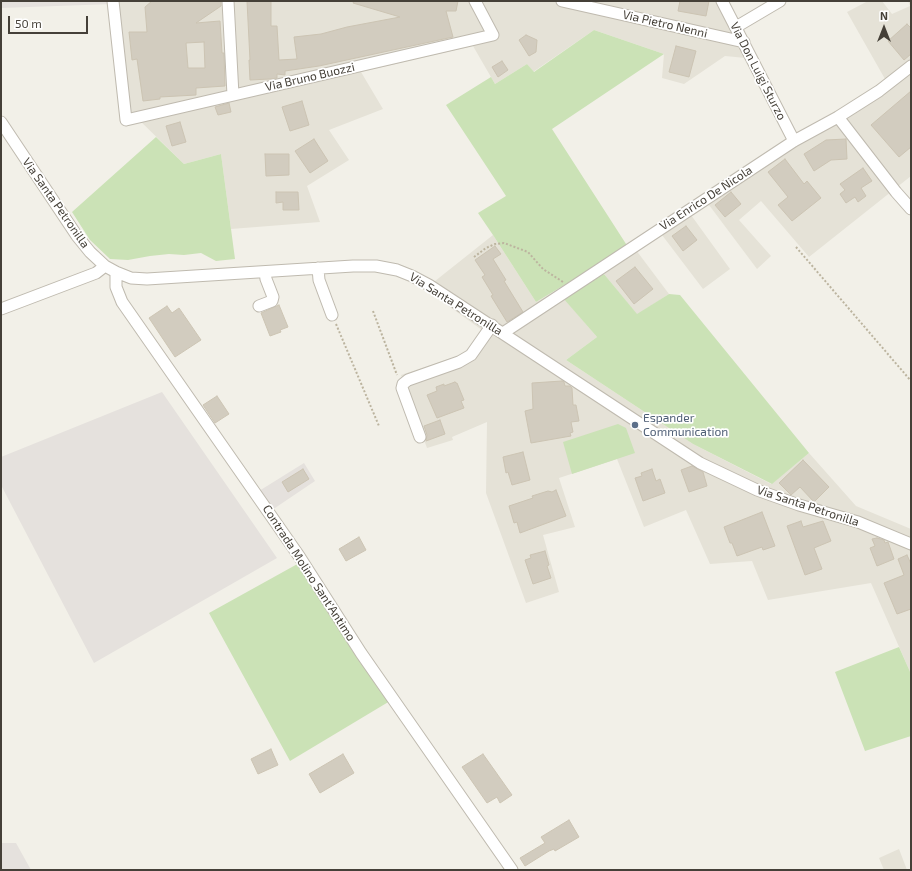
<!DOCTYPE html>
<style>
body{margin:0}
#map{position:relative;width:912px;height:871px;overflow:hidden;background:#f2f0e8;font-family:"Exo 2",sans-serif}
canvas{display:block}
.frame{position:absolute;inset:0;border:2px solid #454038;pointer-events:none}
.north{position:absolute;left:864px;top:8px;width:40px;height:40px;-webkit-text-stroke:3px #fff;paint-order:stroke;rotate:0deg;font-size:11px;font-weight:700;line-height:16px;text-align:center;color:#454038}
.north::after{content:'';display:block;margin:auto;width:14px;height:18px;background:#454038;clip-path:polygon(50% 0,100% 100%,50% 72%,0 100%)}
.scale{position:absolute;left:8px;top:16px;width:80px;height:18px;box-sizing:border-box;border:2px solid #454038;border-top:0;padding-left:5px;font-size:12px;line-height:14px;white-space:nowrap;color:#454038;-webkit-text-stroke:3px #fff;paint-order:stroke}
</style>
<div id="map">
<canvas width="912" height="871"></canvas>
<div class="frame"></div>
<div class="north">N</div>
<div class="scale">50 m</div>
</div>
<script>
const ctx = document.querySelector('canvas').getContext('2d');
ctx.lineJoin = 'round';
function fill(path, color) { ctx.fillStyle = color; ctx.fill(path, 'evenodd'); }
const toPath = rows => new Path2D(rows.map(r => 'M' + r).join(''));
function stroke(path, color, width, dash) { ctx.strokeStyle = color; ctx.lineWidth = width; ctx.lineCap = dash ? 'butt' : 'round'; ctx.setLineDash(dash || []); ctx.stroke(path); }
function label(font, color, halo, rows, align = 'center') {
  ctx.font = font + ' "Exo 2",sans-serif'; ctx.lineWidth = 3.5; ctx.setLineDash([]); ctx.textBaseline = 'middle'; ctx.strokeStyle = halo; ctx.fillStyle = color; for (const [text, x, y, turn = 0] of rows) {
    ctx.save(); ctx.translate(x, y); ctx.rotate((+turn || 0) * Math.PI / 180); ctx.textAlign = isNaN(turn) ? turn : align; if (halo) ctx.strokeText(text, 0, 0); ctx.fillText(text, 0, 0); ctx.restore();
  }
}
fill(toPath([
 [112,1,727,1,756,59,725,56,684,84,662,78,664,54,594,30,533,72,527,64,495,84,473,46,361,72,383,109,329,130,349,160,307,186,320,222,231,229,221,154,184,164,130,111],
 [868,1,882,1,892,14,910,6,908,1,911,1,911,176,809,257,761,201,739,220,771,256,757,269,709,205,885,79,847,12],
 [691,215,730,269,703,289,662,235],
 [493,235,536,302,557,290,597,337,566,360,693,444,771,484,809,453,856,506,911,529,911,674,871,583,768,600,752,561,710,564,686,510,644,527,617,459,559,478,575,527,543,535,559,592,526,603,486,493,487,422,452,437,453,440,427,448,401,375,469,352,482,330,425,289],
 [636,250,669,294,637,315,604,274],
 [899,849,907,870,884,870,879,858]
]), '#e5e2d7');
fill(toPath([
 [1,1,112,1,113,4,1,8],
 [162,392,277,558,94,663,1,485,1,457],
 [304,463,315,481,272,510,259,491],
 [1,843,16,843,31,870,1,870]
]), '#e5e1dd');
fill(toPath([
 [594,30,664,54,552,129,628,247,536,302,493,235,478,213,506,196,446,105,491,77,495,84,527,64,534,72],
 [156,137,184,164,221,154,235,259,216,261,201,253,184,255,169,254,150,256,128,260,110,259,90,240,72,212],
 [604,274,637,314,669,294,680,295,809,453,772,484,693,444,566,360,597,337,563,298],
 [618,424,626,428,635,453,572,474,563,442],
 [301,562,390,701,290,761,209,613],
 [899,647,911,674,911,736,865,751,835,672]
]), '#cbe2b6');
const building = toPath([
 [152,1,221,1,221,6,196,23,220,21,222,53,224,53,225,86,196,88,196,95,160,97,160,99,143,101,137,59,132,60,129,32,147,32,145,7,152,1],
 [204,42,205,68,188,68,186,43,204,42],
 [247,1,271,1,271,26,277,26,279,60,297,59,294,37,321,34,347,27,400,17,353,3,354,1,458,1,456,11,446,11,453,37,319,66,285,71,285,75,277,74,277,78,270,79,250,80,249,60,250,60,247,1],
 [680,1,709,1,706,16,678,11,680,1],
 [907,24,911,28,911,54,904,60,888,41,907,24],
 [526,35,537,40,536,52,529,56,519,40,526,35],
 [676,46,696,51,689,77,669,72,676,46],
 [502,61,508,70,498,77,492,67,502,61],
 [911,91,911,147,899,157,871,125,911,91],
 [302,101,309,125,290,131,282,107,302,101],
 [229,103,231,112,218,115,215,107,229,103],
 [180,122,186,142,172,146,166,126,180,122],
 [314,139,328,161,310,173,295,151,314,139],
 [846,139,847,159,831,160,814,171,804,154,826,140,846,139],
 [265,154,289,154,289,175,266,176,265,154],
 [785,159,804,184,807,181,821,198,792,221,778,205,788,197,768,172,785,159],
 [863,168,872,181,861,188,866,196,858,202,855,197,846,203,840,194,845,190,840,184,863,168],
 [276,192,298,192,299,210,283,210,283,202,276,203,276,192],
 [731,192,741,204,725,217,715,205,731,192],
 [686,226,697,240,683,251,672,236,686,226],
 [495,246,501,254,493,259,506,280,504,281,523,312,507,322,491,296,493,295,482,277,485,275,475,260,495,246],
 [635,267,653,289,634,304,616,281,635,267],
 [279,305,288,327,280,330,281,332,270,336,261,313,279,305],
 [167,306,172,313,179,308,201,340,175,357,149,318,167,306],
 [562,381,564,382,565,386,570,386,572,388,573,405,576,405,579,421,571,422,573,432,570,433,571,436,531,443,525,411,533,409,532,383,562,381],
 [455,382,456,383,457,383,464,400,461,401,464,408,437,418,427,395,437,391,436,387,444,384,444,386,455,382],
 [217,396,229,414,215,423,203,405,217,396],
 [440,420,445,434,426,441,427,435,424,426,440,420],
 [523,452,530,480,512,485,508,472,506,473,503,457,523,452],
 [803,460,829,487,814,502,800,487,791,495,779,483,803,460],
 [692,466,703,472,707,486,689,492,681,470,692,466],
 [303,469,309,479,288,492,282,482,303,469],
 [652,469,656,481,660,479,665,493,643,501,635,478,642,476,641,473,652,469],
 [556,490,566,516,520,533,517,522,514,523,509,506,533,498,532,496,548,491,552,492,556,490],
 [762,512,775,546,763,550,762,547,737,556,732,543,730,543,724,527,762,512],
 [801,521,803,527,823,521,831,541,814,548,822,569,805,575,787,526,801,521],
 [359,537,366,550,346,561,339,549,359,537],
 [877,538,884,540,885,543,888,542,894,559,877,566,870,548,875,546,872,539,877,538],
 [545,551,549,565,547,566,551,578,533,584,525,560,531,558,530,555,545,551],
 [907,555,911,564,911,609,897,614,884,583,904,575,898,559,907,555],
 [271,749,278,765,258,774,251,759,271,749],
 [343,754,354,773,320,793,309,774,343,754],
 [483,754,512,795,500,803,497,797,487,803,462,767,483,754],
 [569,820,579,837,555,851,554,849,549,851,525,866,520,858,545,843,541,837,569,820]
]);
fill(building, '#d2ccbf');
stroke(building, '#ccc4b3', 1);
const minor = toPath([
 [113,1,126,120,493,35,475,1],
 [228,1,233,95],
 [562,1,744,42],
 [722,1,794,141],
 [736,27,780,1],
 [838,117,896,192,911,209],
 [1,122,77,236,90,252,105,266,116,272,131,278,147,279,353,266,376,266,397,270,412,276,429,285,700,463,757,490,799,505,858,522,911,544],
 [318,268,319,280,332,315],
 [116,272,116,287,122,302,299,556,361,653,512,870],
 [259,306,272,301,273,297,266,279,265,272],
 [1,309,96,273,105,266],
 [503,333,794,141,838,117,879,91,911,66],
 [420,437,402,388,403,384,408,380,459,362,471,355,492,325]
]);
stroke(minor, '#bfbaaf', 13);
stroke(toPath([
 [796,247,911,381],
 [474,257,486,248,495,244,504,243,528,252,543,269,563,282],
 [373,311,397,375],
 [336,324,379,426]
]), '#bcb49f', 2, [2, 2]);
stroke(minor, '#fff', 11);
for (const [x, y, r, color] of [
 [635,425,4,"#5c6f8a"]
]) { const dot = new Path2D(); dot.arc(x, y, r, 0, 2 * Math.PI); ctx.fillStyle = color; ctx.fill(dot); stroke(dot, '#fff', 1.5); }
label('12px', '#454038', '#fff', [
 ["Via Pietro Nenni",665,24,13],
 ["Via Don Luigi Sturzo",758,71,63],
 ["Via Bruno Buozzi",310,77,-13],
 ["Via Enrico De Nicola",706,198,-33],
 ["Via Santa Petronilla",56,203,55],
 ["Via Santa Petronilla",456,304,32],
 ["Via Santa Petronilla",808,506,18],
 ["Contrada Molino Sant'Antimo",309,573,57]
]);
label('12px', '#4e5e75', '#fff', [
 ["Espander",643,418],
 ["Communication",643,432]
], 'left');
</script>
